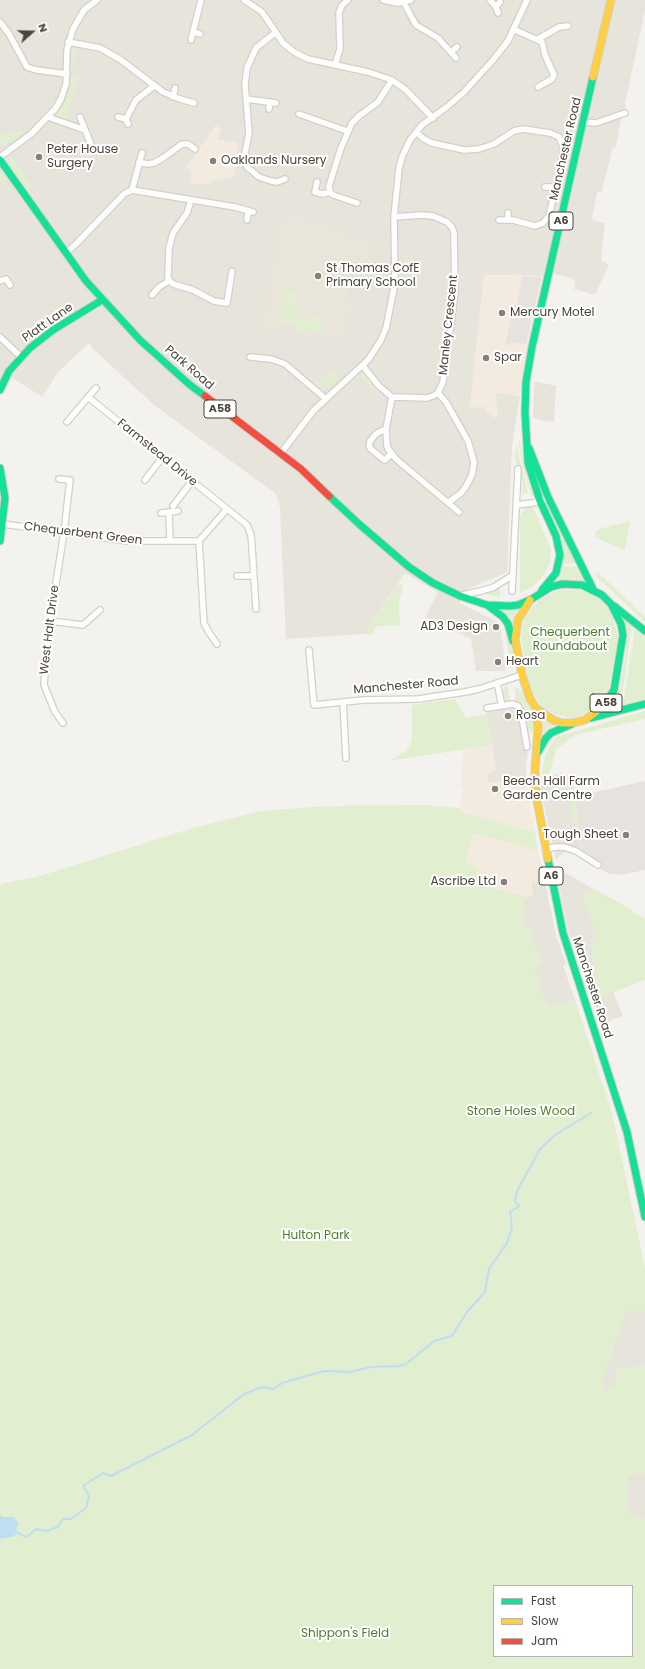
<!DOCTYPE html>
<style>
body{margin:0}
#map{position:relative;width:645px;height:1669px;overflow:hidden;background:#f4f2ee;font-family:Poppins,sans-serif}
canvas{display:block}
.legend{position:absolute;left:493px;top:1585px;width:140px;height:72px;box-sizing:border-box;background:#fff;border:1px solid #b7b4b0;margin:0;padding:5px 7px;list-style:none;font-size:12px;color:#4b4439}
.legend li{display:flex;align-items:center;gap:8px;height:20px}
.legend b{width:20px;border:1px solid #b7b4b0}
.north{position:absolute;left:12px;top:12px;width:40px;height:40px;-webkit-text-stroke:3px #fff;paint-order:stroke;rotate:70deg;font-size:11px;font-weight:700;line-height:16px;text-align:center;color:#4b4439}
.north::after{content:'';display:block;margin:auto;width:14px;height:18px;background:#4b4439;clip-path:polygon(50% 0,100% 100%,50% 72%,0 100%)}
</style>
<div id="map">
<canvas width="645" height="1669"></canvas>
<ul class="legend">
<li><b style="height:5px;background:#16e098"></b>Fast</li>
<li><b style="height:5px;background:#ffcf43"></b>Slow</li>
<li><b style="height:5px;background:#f24e42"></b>Jam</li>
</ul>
<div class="north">N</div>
</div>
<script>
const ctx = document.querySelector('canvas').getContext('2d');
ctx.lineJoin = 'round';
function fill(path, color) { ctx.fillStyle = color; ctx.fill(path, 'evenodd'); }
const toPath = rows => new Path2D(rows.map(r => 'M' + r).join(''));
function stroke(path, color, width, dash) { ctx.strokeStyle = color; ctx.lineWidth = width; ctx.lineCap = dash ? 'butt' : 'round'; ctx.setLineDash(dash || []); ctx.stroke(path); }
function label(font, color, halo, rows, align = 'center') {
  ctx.font = font + ' Poppins,sans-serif'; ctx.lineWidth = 4; ctx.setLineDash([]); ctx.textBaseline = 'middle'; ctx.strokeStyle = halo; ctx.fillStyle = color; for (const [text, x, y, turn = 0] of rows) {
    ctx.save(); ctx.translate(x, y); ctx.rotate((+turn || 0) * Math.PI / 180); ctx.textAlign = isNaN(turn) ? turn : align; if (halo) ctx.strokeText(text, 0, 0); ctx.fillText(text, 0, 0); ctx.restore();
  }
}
fill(toPath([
 [0,0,645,0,645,11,625,103,626,110,621,118,616,146,612,149,602,192,597,192,592,220,605,223,601,260,609,265,595,295,574,289,575,281,572,278,555,274,544,276,484,275,470,408,484,406,488,413,498,415,494,392,520,396,512,446,507,572,466,590,459,603,500,623,506,671,476,671,471,639,425,617,438,592,405,573,364,634,286,639,280,508,276,494,154,405,93,349,89,343,58,372,42,397,11,377,5,387,0,385],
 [238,143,235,172,233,177,190,183,192,170],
 [282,214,338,229,357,311,354,310],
 [534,381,556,386,554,422,538,420,537,418,533,418],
 [517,700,521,702,524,707,530,739,526,765,526,781,519,782,513,781,512,777,495,783,488,782,488,773,496,770,485,705],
 [558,774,563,776,567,782,574,824,578,824,584,859,573,853,566,852,560,855,556,861,540,786,541,781,548,779,549,776],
 [557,868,595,890,582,894,594,927,592,959,595,973,585,978,570,937,562,904],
 [531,881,545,882,556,935,566,964,563,965,575,1000,553,1007,547,1006,533,967,541,964,529,928,521,924,527,907,522,905,525,897,533,895],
 [613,992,623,1016,601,1024,593,1000],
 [645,1310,645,1366,617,1369,616,1385,604,1390,601,1381,626,1311],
 [645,1473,645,1518,642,1518,628,1514,628,1475]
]), '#e7e4dc');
fill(toPath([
 [216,125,221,129,217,139,238,143,235,172,233,178,224,178,220,180,213,179,208,185,190,183,192,170,185,168],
 [484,275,544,276,526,357,520,396,495,392,498,415,495,418,488,413,484,406,470,408],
 [491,745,496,771,488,773,488,782,495,783,512,776,513,780,518,779,519,782,526,781,535,832,459,812,463,788,460,787,464,749],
 [473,833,538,851,545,882,531,881,533,895,525,897,474,882,465,863]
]), '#f3ebdf');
fill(toPath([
 [645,781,645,870,619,875,609,874,584,859,575,803,588,800,587,794]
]), '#e6e2de');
fill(toPath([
 [282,214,338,229,374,242,358,311,354,311,341,339,260,333]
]), '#eae5da');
fill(toPath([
 [74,48,77,48,77,51,72,69,72,50],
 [73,75,79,77,73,99,72,99,66,119,56,115,65,104],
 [19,132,22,132,6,145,0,144,0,135],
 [11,156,28,180,31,186,27,188,9,163],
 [0,170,16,197,0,180],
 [282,290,297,291,295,317,322,318,321,332,295,331,295,322,294,325,280,324],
 [330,371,339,377,329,386,318,386,314,382,320,381],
 [364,373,377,387,374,389,360,377],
 [518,441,520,441,526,474,533,494,532,497,524,471],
 [516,445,528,493,522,495,523,483,515,457],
 [532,506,551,549,550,563,544,575,537,583,520,593,520,516,525,507],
 [547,506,550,507,576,563,563,564,564,551,562,540],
 [630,521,625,550,599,539,595,536,596,530],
 [562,566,578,567,586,581,559,581,558,578],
 [598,572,645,617,645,622,597,577,595,574],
 [399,583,403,586,399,602,400,626,377,626,371,635,364,634],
 [500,585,500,597,480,593],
 [562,589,581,590,599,599,607,607,612,616,618,636,617,648,609,688,605,697,592,710,583,715,573,718,555,715,540,704,534,696,527,674,521,639,523,622,531,608,542,598],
 [518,608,513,623,503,612,505,609],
 [625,621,632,625,621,705,607,709,620,688,626,651,627,630],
 [504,626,508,634,515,659,511,670],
 [635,629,645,637,645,699,623,705],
 [507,682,510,701,504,702,503,691],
 [515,686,521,691,530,709,533,720,533,731,529,732,523,704,519,701,515,700],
 [455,699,466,718,487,714,491,745,390,761,407,750,412,740,412,705],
 [645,711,645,719,575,735,556,750,548,779,541,781,545,756,549,747,556,737],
 [540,716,556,724,544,733,540,732],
 [563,773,570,776,575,790,587,794,588,800,575,803,578,824,574,824,566,779,558,774],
 [425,805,460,808,459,812,535,832,538,851,473,833,465,863,478,867,474,882,525,897,522,904,527,907,521,924,529,928,541,964,533,967,547,1006,553,1007,575,1000,612,1113,645,1268,645,1310,626,1311,601,1381,604,1390,616,1385,617,1369,645,1366,645,1473,628,1475,628,1497,629,1514,642,1518,645,1518,645,1669,0,1669,0,884,40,876,193,828,261,811,325,806],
 [494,1586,632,1586,632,1656,494,1656],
 [595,890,620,903,645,919,645,980,593,1000,585,978,595,973,592,959,594,927,582,894]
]), '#e1eecf');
fill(toPath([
 [52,126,78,166,66,174,40,134],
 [19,149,24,157,22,159,28,169,33,165,39,174,29,180,11,155],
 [346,266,360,271,357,281,362,283,357,298,352,297,351,301,348,299,349,283,341,276],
 [522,277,541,277,526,344,510,342,509,345,505,345,514,305,517,306]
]), '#e6e3df');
fill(toPath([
 [0,1515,2,1517,14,1517,18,1523,15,1536,0,1539]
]), '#c0ddf1');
stroke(toPath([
 [16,1532,27,1537,36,1529,46,1531,58,1527,63,1519,71,1519,86,1508,89,1496,83,1486,103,1473,111,1476,192,1435,244,1394,262,1387,274,1389,282,1383,324,1371,350,1372,370,1367,399,1366,406,1364,434,1341,452,1336,467,1312,485,1292,489,1269,507,1243,512,1228,510,1212,519,1206,515,1201,517,1191,540,1149,555,1135,591,1113]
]), '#c0ddf1', 2);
const street = toPath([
 [244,0,262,12,283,43,294,52,308,59,368,72,392,80,406,90,433,118],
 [383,0,398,3,411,0],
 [490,0,496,7],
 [404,3,416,25,438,38,456,58],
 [498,13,496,7,500,2],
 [0,22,9,34,27,67,36,70,67,74],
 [513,29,542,42,545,55,554,75,552,79,538,87],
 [194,32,200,34],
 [276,32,256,48,247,68,245,84,249,133,244,158,247,167,259,177,271,181,277,182,285,179],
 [538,39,559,27,568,26],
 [191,40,201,0],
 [68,42,100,48,121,60,163,92,180,99,194,103],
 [451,52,457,47],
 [335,65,340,49,339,13,342,5,348,0],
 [173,97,175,88],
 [246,99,276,103],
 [269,109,270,102],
 [299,114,347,131],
 [48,117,85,130],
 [80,117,92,147],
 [118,117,126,119,128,124],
 [126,119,136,100,154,86],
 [583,122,596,123,625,113],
 [416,132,424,139,432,143,464,150,479,149,494,144,514,131,523,129,550,133,559,137,564,149,549,216,543,223,535,226,513,220,499,220],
 [0,157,31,134,55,109,61,99,66,84,67,50,73,29,84,10,97,0],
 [139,162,147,164,154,163,163,158,182,144,188,144,195,149],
 [317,182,315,192,323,194,330,192],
 [545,187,556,187],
 [132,190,235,207,253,212],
 [191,200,187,213,173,233,169,248,168,279,173,284,193,290,214,301,227,303,232,271],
 [357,203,333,195,330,192,329,186,341,148,352,123,359,116,378,102,392,80],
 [508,213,508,219],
 [247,220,248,211],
 [66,253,75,245,124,194,132,190,142,153],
 [0,281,6,279,10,285],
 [152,295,159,287,169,281],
 [0,337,21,357],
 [250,357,271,359,285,364,326,399],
 [363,366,379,386,392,397,427,398,433,396,438,393,443,382,455,293,454,233,452,227,447,222,433,216,421,215,394,217],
 [438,393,446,402,468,441,474,462,472,475,465,488,461,493,449,502],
 [88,397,247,525,251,535,252,547,256,609],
 [392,397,386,429,387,446,389,450,396,459,459,512],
 [67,422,96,388],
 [386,429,377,433,370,441,369,446,371,449,383,459,385,460,391,454],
 [281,453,314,410,368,360,381,340,386,328,395,283,394,217,399,168,402,157,410,140,422,125,448,106,464,92,493,60,508,41,527,0],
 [59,479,70,480,64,532,48,635,44,685,55,712,63,723],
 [145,480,162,458],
 [516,505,533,503,543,500],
 [173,506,192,481],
 [169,512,170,541],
 [161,513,178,511],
 [3,524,128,541,199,541],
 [199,541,204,623,208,631,217,644],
 [199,541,227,509],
 [237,576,254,576],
 [512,591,518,469],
 [462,595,481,591,494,587,513,575],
 [50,621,83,625,100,610],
 [309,650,314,705,364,700,418,699,465,692,479,689,522,675],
 [497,683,502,706],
 [343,702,346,758],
 [487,708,513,704,518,706,521,712,527,747],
 [546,849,556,847,564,847,576,851,598,865]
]);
const fast = toPath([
 [0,160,86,281,140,340,190,385,205,396],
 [0,390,9,371,30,348,53,330,102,300],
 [529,448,548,497,593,589],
 [0,468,5,498,0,541],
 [329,496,359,524,409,567,433,583,460,596,487,605,510,606,518,605,530,600,551,587,562,584,582,585,602,595,611,604,621,624,623,635,614,690,602,708,597,711],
 [542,590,556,573,560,555,556,536,540,501,528,463,525,413,526,382,532,347,593,77],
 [487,605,503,617,508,624,513,641],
 [614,606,645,631],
 [591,718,645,704],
 [538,752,546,738,551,733,572,724],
 [548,859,563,933,627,1132,645,1217]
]);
const slow = toPath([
 [593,77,611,0],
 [530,600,518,620,515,639,522,675,530,699,536,708,553,720,562,723,573,723,585,720,597,711],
 [536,708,538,728,535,771,536,795,548,859]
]);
const jam = toPath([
 [205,396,301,469,329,496]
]);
stroke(street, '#d2d0cb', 8);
stroke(fast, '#d3cfc5', 9);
stroke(slow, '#d3cfc5', 9);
stroke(jam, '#d3cfc5', 9);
stroke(street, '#fdfdfc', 5.5);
stroke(fast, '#16e098', 7);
stroke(slow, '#ffcf43', 7);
stroke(jam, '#f24e42', 7);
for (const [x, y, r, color] of [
 [39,157,4,"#868178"],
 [213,161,4,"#868178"],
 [318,276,4,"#868178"],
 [502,313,4,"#868178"],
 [486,358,4,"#868178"],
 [496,627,4,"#868178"],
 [498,662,4,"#868178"],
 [508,716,4,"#868178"],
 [495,789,4,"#868178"],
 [626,835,4,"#868178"],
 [504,882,4,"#868178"]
]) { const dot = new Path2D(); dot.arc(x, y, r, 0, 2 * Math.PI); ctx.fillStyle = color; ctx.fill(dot); stroke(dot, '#fff', 1.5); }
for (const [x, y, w] of [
 [561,221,24],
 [220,409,32],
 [606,703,32],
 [551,876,24]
]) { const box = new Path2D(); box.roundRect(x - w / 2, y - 9, w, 18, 3); ctx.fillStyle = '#fff'; ctx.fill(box); stroke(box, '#4b4439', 1); }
label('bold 11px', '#4b4439', null, [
 ["A6",561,221],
 ["A58",220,409],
 ["A58",606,703],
 ["A6",551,876]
]);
label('12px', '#4b4439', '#fff', [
 ["Manchester Road",566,149,-77],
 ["Platt Lane",48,323,-35],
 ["Manley Crescent",449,325,-84],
 ["Park Road",189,368,41],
 ["Farmstead Drive",157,453,39],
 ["Chequerbent Green",83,534,7],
 ["West Halt Drive",50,630,-83],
 ["Manchester Road",406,686,-5],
 ["Manchester Road",592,988,72]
]);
label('12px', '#4b4439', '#fff', [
 ["Peter House",47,150],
 ["Surgery",47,164],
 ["Oaklands Nursery",221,161],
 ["St Thomas CofE",326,269],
 ["Primary School",326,283],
 ["Mercury Motel",510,313],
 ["Spar",494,358],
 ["AD3 Design",488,627,"right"],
 ["Heart",506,662],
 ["Rosa",516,716],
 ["Beech Hall Farm",503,782],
 ["Garden Centre",503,796],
 ["Tough Sheet",618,835,"right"],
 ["Ascribe Ltd",496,882,"right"]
], 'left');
label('12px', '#4a7f2a', '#fff', [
 ["Chequerbent",570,633],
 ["Roundabout",570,647],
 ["Stone Holes Wood",521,1112],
 ["Hulton Park",316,1236],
 ["Shippon's Field",345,1634]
]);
</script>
